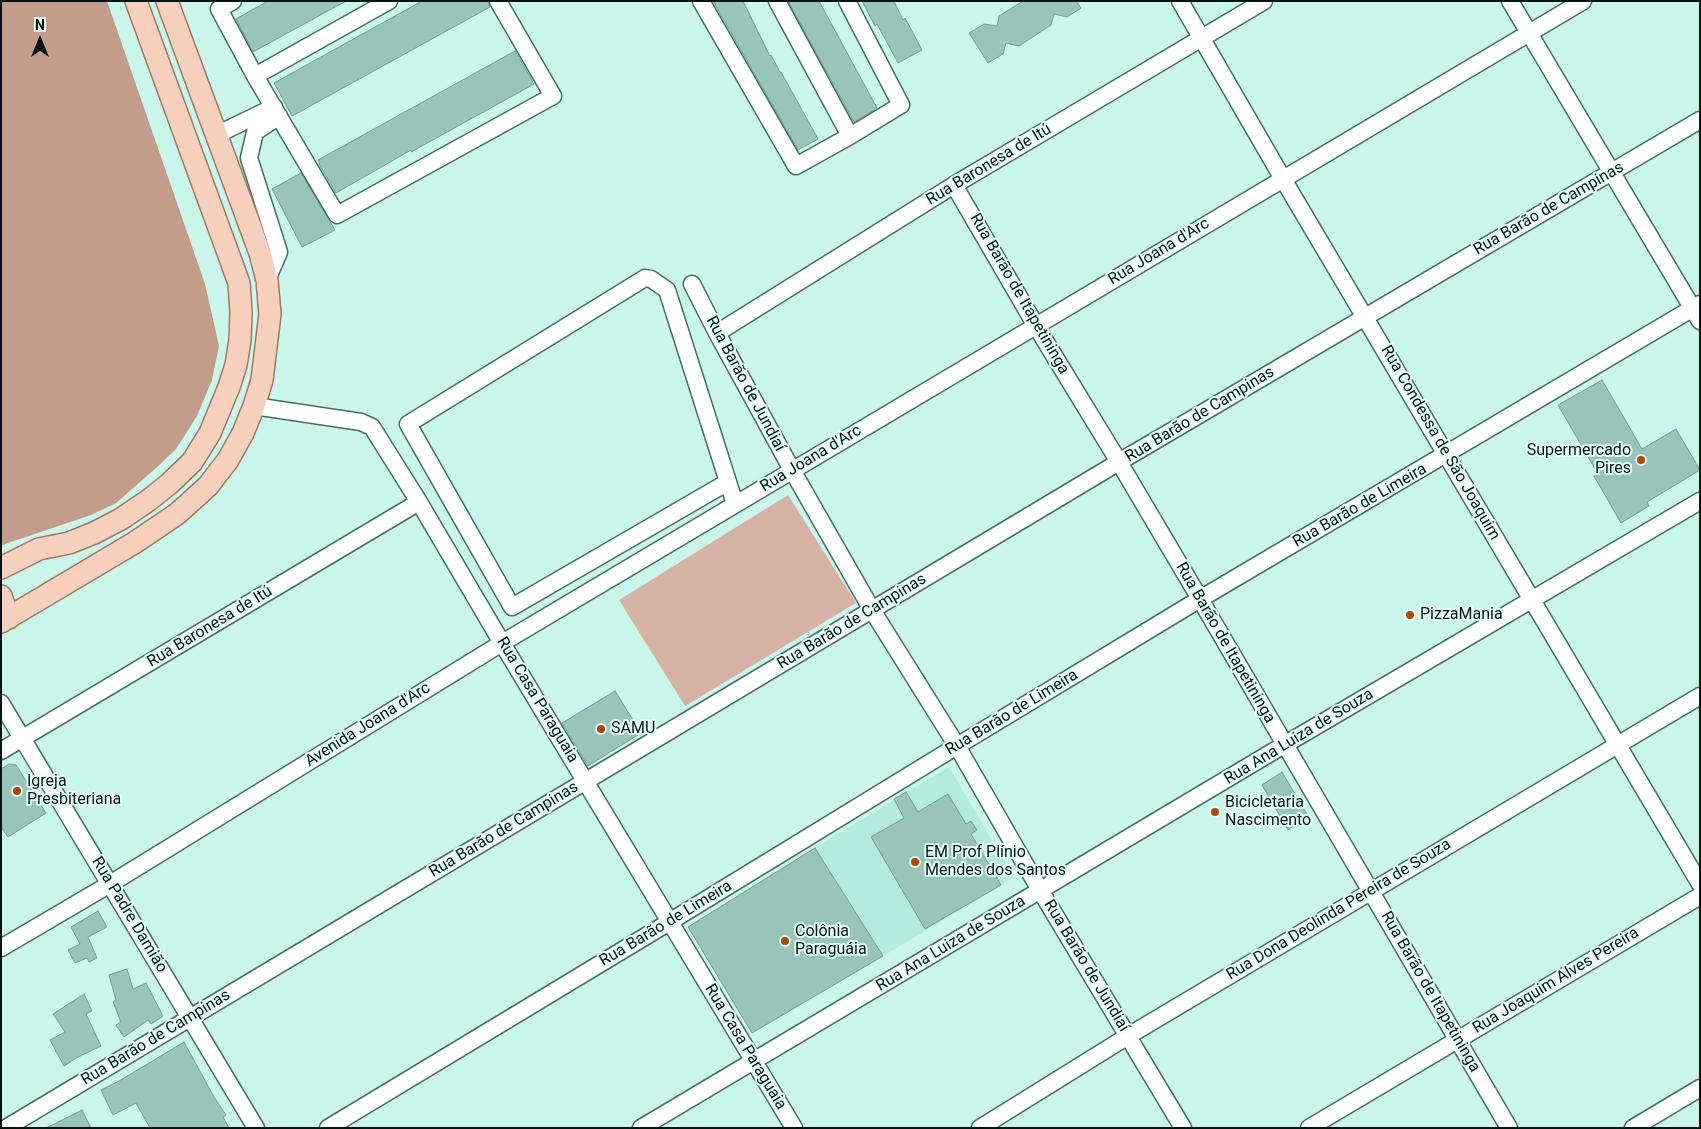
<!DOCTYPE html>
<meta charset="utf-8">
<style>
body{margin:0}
#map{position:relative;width:1701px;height:1129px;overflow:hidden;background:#caf6ec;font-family:Roboto,sans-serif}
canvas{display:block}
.frame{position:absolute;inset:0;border:2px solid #031310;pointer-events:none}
.north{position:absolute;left:15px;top:15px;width:50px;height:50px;-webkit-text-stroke:4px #e5fff9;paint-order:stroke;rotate:0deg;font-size:14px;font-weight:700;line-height:20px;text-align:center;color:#031310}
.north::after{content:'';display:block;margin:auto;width:18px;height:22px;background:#031310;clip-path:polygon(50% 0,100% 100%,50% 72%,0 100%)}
</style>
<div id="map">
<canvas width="1701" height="1129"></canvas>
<div class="frame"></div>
<div class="north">N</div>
</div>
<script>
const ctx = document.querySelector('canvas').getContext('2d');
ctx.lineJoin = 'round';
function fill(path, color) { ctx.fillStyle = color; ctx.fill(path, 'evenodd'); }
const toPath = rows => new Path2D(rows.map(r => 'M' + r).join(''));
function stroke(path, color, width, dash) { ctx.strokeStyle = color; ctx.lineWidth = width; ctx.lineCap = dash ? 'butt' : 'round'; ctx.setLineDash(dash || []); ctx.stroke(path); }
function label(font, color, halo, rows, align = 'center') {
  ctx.font = font + ' Roboto,sans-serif'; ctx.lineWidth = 4; ctx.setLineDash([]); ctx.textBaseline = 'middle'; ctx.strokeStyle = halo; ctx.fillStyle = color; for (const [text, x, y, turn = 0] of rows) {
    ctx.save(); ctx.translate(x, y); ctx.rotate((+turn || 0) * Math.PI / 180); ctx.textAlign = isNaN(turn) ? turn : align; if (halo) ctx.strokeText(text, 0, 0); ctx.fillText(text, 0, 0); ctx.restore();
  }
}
fill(toPath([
 [949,767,1014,877,883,956,815,848]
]), '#b4ebdf');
fill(toPath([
 [788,495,856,603,685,706,619,600]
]), '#d6b2a2');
fill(toPath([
 [1,1,107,1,205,284,219,346,212,380,197,416,176,449,155,469,116,503,91,515,8,543,1,546]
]), '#c39c8a');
const building = toPath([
 [268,1,346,1,253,52,236,19,268,1],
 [422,1,488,1,490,7,292,116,274,83,422,1],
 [713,1,743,1,770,56,771,55,780,72,781,72,818,139,798,150,713,1],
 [788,1,819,1,877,108,854,122,788,1],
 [862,1,894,1,903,20,905,18,922,50,898,63,877,24,875,26,862,1],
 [1023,1,1076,1,1081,8,1067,17,1054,14,1051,25,1019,46,1006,43,1003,54,988,63,969,33,984,24,997,26,999,16,1023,1],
 [515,51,534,84,411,152,411,150,336,193,319,164,320,163,318,160,515,51],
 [301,173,335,230,302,247,272,189,301,173],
 [1602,380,1642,449,1676,429,1700,470,1647,502,1649,506,1621,523,1594,476,1598,474,1558,405,1602,380],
 [615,691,641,733,588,766,562,723,615,691],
 [9,764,16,765,46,813,8,837,1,827,1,769,9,764],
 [1282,772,1308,816,1288,830,1262,785,1282,772],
 [906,792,918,812,948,794,966,824,971,821,977,830,971,834,1001,885,925,929,871,837,904,818,894,799,906,792],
 [815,848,883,956,752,1033,688,927,815,848],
 [98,911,107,927,88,937,97,958,89,962,87,958,75,963,68,950,80,944,71,927,98,911],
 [127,969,133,989,146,983,163,1016,151,1024,148,1020,124,1037,116,1025,121,1022,113,1002,116,1000,109,975,127,969],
 [84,994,92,1011,86,1014,101,1046,78,1057,64,1066,50,1040,65,1032,53,1014,84,994],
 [184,1042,214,1097,226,1115,223,1117,229,1128,150,1128,136,1103,113,1115,101,1090,119,1081,184,1042],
 [82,1110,91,1128,46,1128,82,1110]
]);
fill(building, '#99c4ba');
stroke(building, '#749e94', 1);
const minor = toPath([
 [233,1,219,9,255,76,337,215,553,96,498,1],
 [701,1,796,166,850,136,901,105,847,1],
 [777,1,850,136],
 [1180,1,1283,179,1700,884],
 [1510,1,1700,321],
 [255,76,389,1],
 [216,135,274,107],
 [954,185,1036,326,1119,462,1200,599,1509,1128],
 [267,280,279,252,249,158,255,132,279,116],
 [692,284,717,333,792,470,872,610,957,746,1040,890,1183,1128],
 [717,333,954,185,1264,1],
 [254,406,361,422,372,427,419,502,502,643,794,1128],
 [728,482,512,607,408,424,645,278,651,279,667,290,735,504],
 [1,703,256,1128],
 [1,751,419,502],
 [1,948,110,884,502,643,1583,1],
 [6,1128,1119,462,1700,120],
 [328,1128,671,921,957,746,1200,599,1700,304],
 [641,1128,1284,745,1700,501],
 [980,1128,1128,1036,1700,696],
 [1309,1128,1700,896],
 [1633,1128,1700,1088]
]);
const major = toPath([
 [1,568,39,549,69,543,94,533,121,519,149,500,169,484,192,462,210,433,229,387,236,365,240,340,241,312,239,283,136,1],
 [1,596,9,618],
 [1,622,134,543,177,514,208,486,228,460,243,433,254,406,262,380,270,314,267,280,260,253,167,1]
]);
stroke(minor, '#456e66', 19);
stroke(major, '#a07a65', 24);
stroke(minor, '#fff', 16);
stroke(major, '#f8d1be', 21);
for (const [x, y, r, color] of [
 [1641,460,5,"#ab4a08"],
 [1410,615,5,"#ab4a08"],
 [601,729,5,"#ab4a08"],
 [17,791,5,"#ab4a08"],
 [1215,812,5,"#ab4a08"],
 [915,862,5,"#ab4a08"],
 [785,941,5,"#ab4a08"]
]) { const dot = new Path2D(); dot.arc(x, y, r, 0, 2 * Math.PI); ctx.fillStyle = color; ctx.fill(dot); stroke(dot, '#e5fff9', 2); }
label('16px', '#031310', '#e5fff9', [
 ["Rua Baronesa de Itú",989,165,-31],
 ["Rua Barão de Campinas",1549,209,-30],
 ["Rua Joana d'Arc",1159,252,-31],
 ["Rua Barão de Itapetininga",1019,294,60],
 ["Rua Barão de Jundiaí",745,384,62],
 ["Rua Barão de Campinas",1200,415,-31],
 ["Rua Condessa de São Joaquim",1440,443,60],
 ["Rua Joana d'Arc",811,459,-31],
 ["Rua Barão de Limeira",1360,506,-30],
 ["Rua Barão de Campinas",852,622,-31],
 ["Rua Baronesa de Itú",210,627,-31],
 ["Rua Barão de Itapetininga",1225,643,60],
 ["Rua Casa Paraguaia",537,700,59],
 ["Rua Barão de Limeira",1012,713,-31],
 ["Avenida Joana d'Arc",368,725,-32],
 ["Rua Ana Luiza de Souza",1299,737,-31],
 ["Rua Barão de Campinas",504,830,-31],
 ["Rua Dona Deolinda Pereira de Souza",1339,910,-31],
 ["Rua Padre Damião",129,915,59],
 ["Rua Barão de Limeira",666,924,-31],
 ["Rua Ana Luiza de Souza",951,944,-31],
 ["Rua Barão de Jundiaí",1086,966,59],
 ["Rua Joaquim Alves Pereira",1556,981,-31],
 ["Rua Barão de Itapetininga",1430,992,60],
 ["Rua Barão de Campinas",156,1038,-31],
 ["Rua Casa Paraguaia",745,1047,59]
]);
label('16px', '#031310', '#e5fff9', [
 ["Supermercado",1631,451,"right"],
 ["Pires",1631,469,"right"],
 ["PizzaMania",1420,615],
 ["SAMU",611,729],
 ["Igreja",27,782],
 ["Presbiteriana",27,800],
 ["Bicicletaria",1225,803],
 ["Nascimento",1225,821],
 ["EM Prof Plínio",925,853],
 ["Mendes dos Santos",925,871],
 ["Colônia",795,932],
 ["Paraguáia",795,950]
], 'left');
</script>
